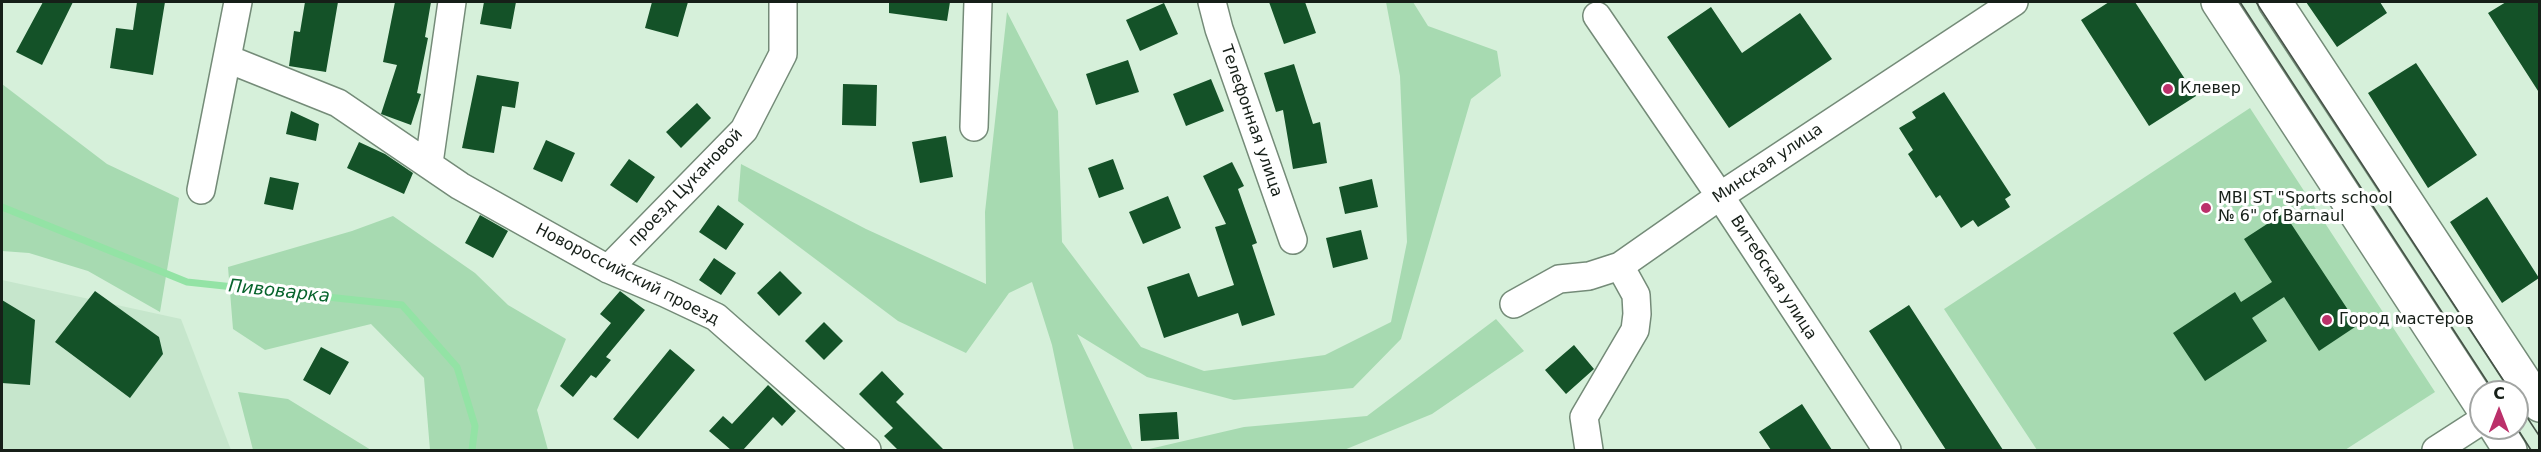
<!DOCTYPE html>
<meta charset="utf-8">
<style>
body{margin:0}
#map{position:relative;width:2541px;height:452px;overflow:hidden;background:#d6f0da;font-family:"DejaVu Sans",sans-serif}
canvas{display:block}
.frame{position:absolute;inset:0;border:3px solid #161f18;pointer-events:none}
.north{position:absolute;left:2469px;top:380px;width:60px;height:60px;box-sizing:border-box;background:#fff;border:2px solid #a2a5a3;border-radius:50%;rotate:0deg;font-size:16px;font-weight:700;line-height:24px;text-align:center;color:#161f18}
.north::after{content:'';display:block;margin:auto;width:21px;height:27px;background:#bb306a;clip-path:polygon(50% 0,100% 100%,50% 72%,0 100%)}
</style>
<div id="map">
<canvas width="2541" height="452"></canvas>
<div class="frame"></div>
<div class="north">С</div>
</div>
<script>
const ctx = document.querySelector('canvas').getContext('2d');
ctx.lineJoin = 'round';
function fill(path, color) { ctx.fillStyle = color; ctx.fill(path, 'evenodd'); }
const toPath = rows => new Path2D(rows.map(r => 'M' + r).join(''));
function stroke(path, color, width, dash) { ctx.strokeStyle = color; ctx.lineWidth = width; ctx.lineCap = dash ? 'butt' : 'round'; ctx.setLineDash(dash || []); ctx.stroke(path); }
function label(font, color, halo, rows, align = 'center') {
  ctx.font = font + ' "DejaVu Sans",sans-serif'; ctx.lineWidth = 6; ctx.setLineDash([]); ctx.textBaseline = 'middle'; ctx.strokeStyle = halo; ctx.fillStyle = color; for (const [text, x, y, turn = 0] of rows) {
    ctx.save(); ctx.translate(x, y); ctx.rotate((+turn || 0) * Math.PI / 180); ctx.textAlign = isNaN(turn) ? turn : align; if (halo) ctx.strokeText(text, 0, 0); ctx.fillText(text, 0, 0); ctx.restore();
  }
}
fill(toPath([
 [2,280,181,319,231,450,2,450]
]), '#c6e6cc');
fill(toPath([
 [1386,2,1413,2,1428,26,1497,51,1501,76,1471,99,1401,339,1353,388,1234,400,1147,377,1077,334,1133,450,1074,450,1052,345,1032,282,1009,293,966,353,898,321,738,201,741,164,866,229,986,284,985,212,1007,12,1058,111,1062,242,1141,347,1204,371,1325,355,1391,322,1407,242,1400,76],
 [2,84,107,164,179,198,160,312,88,271,29,253,2,251],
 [2250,108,2435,392,2345,450,2037,450,1944,309],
 [393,216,475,273,508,305,566,339,537,410,548,450,430,450,424,378,371,324,265,350,233,329,228,267,352,231],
 [1496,319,1524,351,1432,414,1344,450,1145,450,1244,427,1367,416],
 [238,392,288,399,371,450,253,450]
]), '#a7dab1');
stroke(toPath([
 [2,207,187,282,402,305,457,367,475,426,472,450]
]), '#93e3a5', 7);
fill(toPath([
 [43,2,73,2,42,65,16,52],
 [137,2,165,2,153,75,110,68,116,28,133,30],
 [305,2,338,2,326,72,289,66,294,31,300,32],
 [395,2,431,2,425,37,428,38,417,93,421,94,411,125,381,114,397,65,383,62],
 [484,2,516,2,511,29,480,24],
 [652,2,688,2,678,37,645,28],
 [889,2,950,2,947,21,889,13],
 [1269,2,1305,2,1316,33,1284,44],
 [2109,2,2135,2,2196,96,2149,126,2081,20],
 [2306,2,2380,2,2387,13,2337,47],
 [2506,2,2540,2,2540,94,2488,13],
 [1164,3,1178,34,1140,51,1126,20],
 [1711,7,1742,53,1800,13,1832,59,1729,128,1667,37],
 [1128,60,1139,92,1096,105,1086,74],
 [2416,63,2477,155,2428,188,2368,93],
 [1294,64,1313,124,1320,122,1327,163,1293,169,1283,110,1276,112,1264,73],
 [477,75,519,82,515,108,502,106,494,153,462,148],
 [1211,79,1224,111,1186,126,1173,94],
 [843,84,877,85,876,126,842,125],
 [1944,92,2011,195,2005,199,2010,207,1978,227,1973,220,1961,228,1940,195,1936,198,1908,154,1913,150,1899,128,1916,118,1912,112],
 [697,103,711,118,681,148,666,132],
 [291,111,319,124,316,141,286,134],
 [946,136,953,177,920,183,912,142],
 [546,140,575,153,562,182,533,169],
 [359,142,385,154,413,173,404,194,347,168],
 [629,159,655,177,637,203,610,185],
 [1113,159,1124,189,1099,198,1088,168],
 [1232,162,1244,186,1238,189,1257,243,1252,245,1275,315,1242,326,1238,313,1164,338,1147,287,1189,273,1198,297,1234,285,1215,227,1226,224,1203,176],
 [270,177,299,183,293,210,264,204],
 [1372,179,1378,207,1345,214,1339,187],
 [1168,196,1181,228,1143,244,1129,212],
 [2487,197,2539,278,2502,303,2450,222],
 [718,205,744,224,726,250,699,232],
 [2284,213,2358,325,2319,351,2284,297,2252,318,2267,341,2205,381,2173,333,2235,292,2241,302,2272,282,2244,239],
 [480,215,508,231,493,258,465,243],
 [1361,230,1368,259,1333,268,1326,238],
 [714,258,736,273,721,295,699,280],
 [780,271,802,293,779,316,757,293],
 [95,291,159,337,163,354,130,398,55,342],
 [620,291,645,310,606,357,611,360,596,378,591,375,573,397,560,386,611,323,600,314],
 [2,300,35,320,30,385,2,383],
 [1909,305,2003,450,1946,450,1869,331],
 [824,322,843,341,824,360,805,341],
 [1574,345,1594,369,1566,394,1545,370],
 [321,347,349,362,330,395,303,380],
 [670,349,695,370,638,439,613,419],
 [882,371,904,394,896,402,944,450,898,450,884,436,893,428,859,394],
 [768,385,796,411,782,426,773,417,743,450,731,450,709,431,723,416,732,424],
 [1802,404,1832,450,1771,450,1759,432],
 [1177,412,1179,439,1141,441,1139,414]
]), '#145228');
const minor = toPath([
 [1212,2,1219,29,1293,240],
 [1597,16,1720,196,1887,450],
 [228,59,338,103,460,186,608,269,665,293,716,317,867,450],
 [974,127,978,2],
 [429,163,452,2],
 [201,190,238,2],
 [608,269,744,130,783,54,783,2],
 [1514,304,1559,279,1589,276,1620,266,1720,196,2014,2],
 [1589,450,1584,417,1635,330,1637,314,1636,295,1620,266],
 [2436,450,2481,421]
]);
const secondary = toPath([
 [2218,2,2481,405],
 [2275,2,2540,405],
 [2496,428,2510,450]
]);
stroke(minor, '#748b78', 30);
stroke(secondary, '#748b78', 36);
stroke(minor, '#fff', 27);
stroke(secondary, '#fff', 33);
stroke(toPath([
 [2240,2,2494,392],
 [2256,2,2511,392],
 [2517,402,2540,437],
 [2517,428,2531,450]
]), '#455247', 1.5);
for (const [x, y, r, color] of [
 [2168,89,6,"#bb306a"],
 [2206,208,6,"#bb306a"],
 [2327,320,6,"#bb306a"]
]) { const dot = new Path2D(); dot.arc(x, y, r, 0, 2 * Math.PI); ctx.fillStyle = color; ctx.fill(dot); stroke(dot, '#fff', 2); }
label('16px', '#161f18', '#fff', [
 ["Клевер",2180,89],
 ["MBI ST \"Sports school",2218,199],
 ["№ 6\" of Barnaul",2218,217],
 ["Город мастеров",2339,320]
], 'left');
label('16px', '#161f18', '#fff', [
 ["Телефонная улица",1251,121,71],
 ["Минская улица",1768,164,-34],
 ["проезд Цукановой",686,188,-46],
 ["Новороссийский проезд",627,275,27],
 ["Витебская улица",1773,278,57]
]);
label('italic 18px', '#08642d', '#fff', [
 ["Пивоварка",279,292,6]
]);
</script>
